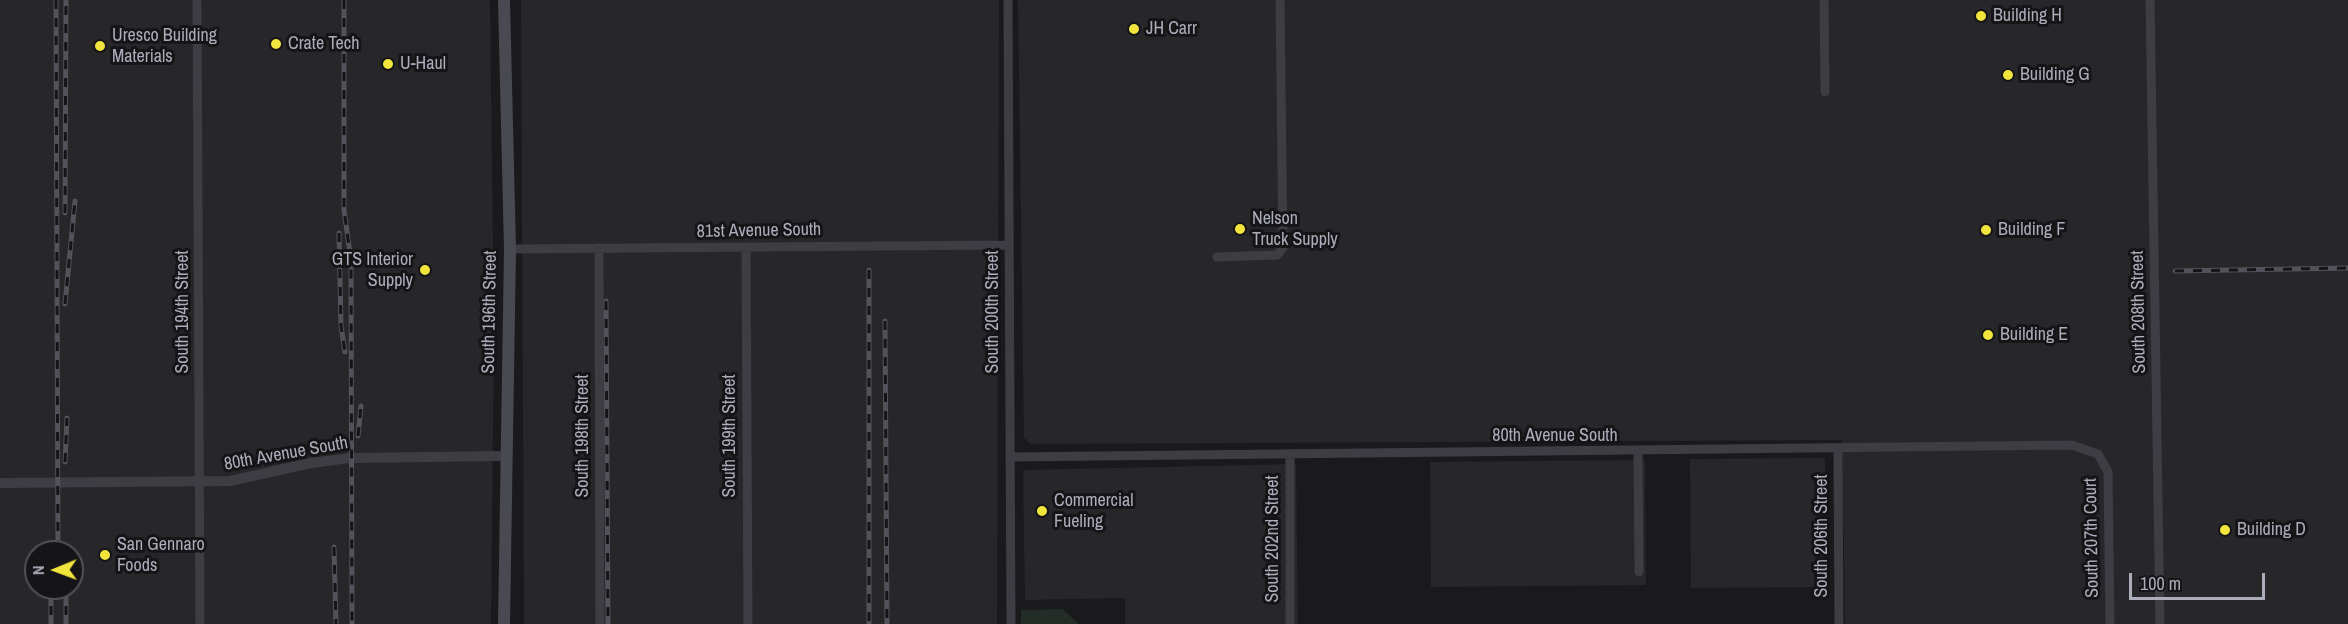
<!DOCTYPE html>
<style>
body{margin:0}
#map{position:relative;width:2348px;height:624px;overflow:hidden;background:#1a1a1c;font-family:"Archivo Narrow",sans-serif}
canvas{display:block}
.north{position:absolute;left:24px;top:540px;width:60px;height:60px;box-sizing:border-box;background:#151517;border:2px solid #515259;border-radius:50%;rotate:269deg;font-size:16px;font-weight:700;line-height:24px;text-align:center;color:#acadbb}
.north::after{content:'';display:block;margin:auto;width:21px;height:27px;background:#f1e53d;clip-path:polygon(50% 0,100% 100%,50% 72%,0 100%)}
.scale{position:absolute;left:2129px;top:573px;width:136px;height:27px;box-sizing:border-box;border:3px solid #acadbb;border-top:0;padding-left:8px;font-size:18px;line-height:21px;white-space:nowrap;color:#acadbb;-webkit-text-stroke:4px #151517;paint-order:stroke}
</style>
<div id="map">
<canvas width="2348" height="624"></canvas>
<div class="north">N</div>
<div class="scale">100 m</div>
</div>
<script>
const ctx = document.querySelector('canvas').getContext('2d');
ctx.lineJoin = 'round';
function fill(path, color) { ctx.fillStyle = color; ctx.fill(path, 'evenodd'); }
const toPath = rows => new Path2D(rows.map(r => 'M' + r).join(''));
function stroke(path, color, width, dash) { ctx.strokeStyle = color; ctx.lineWidth = width; ctx.lineCap = dash ? 'butt' : 'round'; ctx.setLineDash(dash || []); ctx.stroke(path); }
function label(font, color, halo, rows, align = 'center') {
  ctx.font = font + ' "Archivo Narrow",sans-serif'; ctx.lineWidth = 6; ctx.setLineDash([]); ctx.textBaseline = 'middle'; ctx.strokeStyle = halo; ctx.fillStyle = color; for (const [text, x, y, turn = 0] of rows) {
    ctx.save(); ctx.translate(x, y); ctx.rotate((+turn || 0) * Math.PI / 180); ctx.textAlign = isNaN(turn) ? turn : align; if (halo) ctx.strokeText(text, 0, 0); ctx.fillText(text, 0, 0); ctx.restore();
  }
}
fill(toPath([
 [0,0,490,0,494,328,491,624,0,624],
 [36,552,72,552,72,588,36,588],
 [521,0,999,0,997,624,524,624],
 [1018,0,2348,0,2348,624,1845,624,1842,440,1031,444,1024,438],
 [1825,458,1826,587,1691,588,1690,459],
 [1645,460,1646,585,1431,587,1430,462],
 [1296,464,1298,624,1125,624,1125,598,1025,600,1023,474,1025,470]
]), '#272629');
fill(toPath([
 [1062,609,1079,624,1021,624,1021,610]
]), '#232c27');
stroke(toPath([
 [197,0,200,624],
 [1008,0,1011,624],
 [1824,0,1825,92],
 [2150,0,2160,624],
 [746,247,748,624],
 [599,248,600,624],
 [510,249,1009,245],
 [1217,257,1277,255,1283,248,1280,0],
 [1838,448,1839,624],
 [1638,451,1639,572],
 [1010,457,2072,445,2098,454,2108,472,2110,624],
 [1290,624,1290,454]
]), '#3d3d43', 9);
stroke(toPath([
 [0,483,230,481,311,463,350,458,505,456]
]), '#3d3d43', 10);
stroke(toPath([
 [504,0,510,249,504,624]
]), '#494951', 12);
const rail = toPath([
 [56,0,58,552],
 [344,0,344,210,351,260,352,624],
 [65,213,66,0],
 [339,233,341,326,345,352],
 [869,270,869,624],
 [2175,271,2348,268],
 [606,301,608,624],
 [65,304,75,201],
 [885,321,887,624],
 [358,436,361,406],
 [65,462,67,418],
 [334,547,336,624],
 [51,588,51,624],
 [66,588,66,624]
]);
stroke(rail, '#52525a', 5);
stroke(rail, '#151517', 3, [9]);
for (const [x, y, r, color] of [
 [1981,16,6,"#f1e53d"],
 [1134,29,6,"#f1e53d"],
 [276,44,6,"#f1e53d"],
 [100,46,6,"#f1e53d"],
 [388,64,6,"#f1e53d"],
 [2008,75,6,"#f1e53d"],
 [1240,229,6,"#f1e53d"],
 [1986,230,6,"#f1e53d"],
 [425,270,6,"#f1e53d"],
 [1988,335,6,"#f1e53d"],
 [1042,511,6,"#f1e53d"],
 [2225,530,6,"#f1e53d"],
 [105,555,6,"#f1e53d"]
]) { const dot = new Path2D(); dot.arc(x, y, r, 0, 2 * Math.PI); ctx.fillStyle = color; ctx.fill(dot); stroke(dot, '#151517', 2); }
label('18px', '#acadbb', '#151517', [
 ["Building H",1993,16],
 ["JH Carr",1146,29],
 ["Uresco Building",112,36],
 ["Materials",112,57],
 ["Crate Tech",288,44],
 ["U-Haul",400,64],
 ["Building G",2020,75],
 ["Nelson",1252,219],
 ["Truck Supply",1252,240],
 ["Building F",1998,230],
 ["GTS Interior",413,260,"right"],
 ["Supply",413,281,"right"],
 ["Building E",2000,335],
 ["Commercial",1054,501],
 ["Fueling",1054,522],
 ["Building D",2237,530],
 ["San Gennaro",117,545],
 ["Foods",117,566]
], 'left');
label('18px', '#acadbb', '#151517', [
 ["81st Avenue South",759,231,-1],
 ["South 194th Street",183,312,-90],
 ["South 196th Street",490,312,-89],
 ["South 200th Street",993,312,-90],
 ["South 208th Street",2139,312,-91],
 ["South 198th Street",583,436,-90],
 ["South 199th Street",730,436,-90],
 ["80th Avenue South",1555,436],
 ["80th Avenue South",286,454,-10],
 ["South 206th Street",1822,536,-90],
 ["South 207th Court",2092,538,-91],
 ["South 202nd Street",1273,539,-90]
]);
</script>
